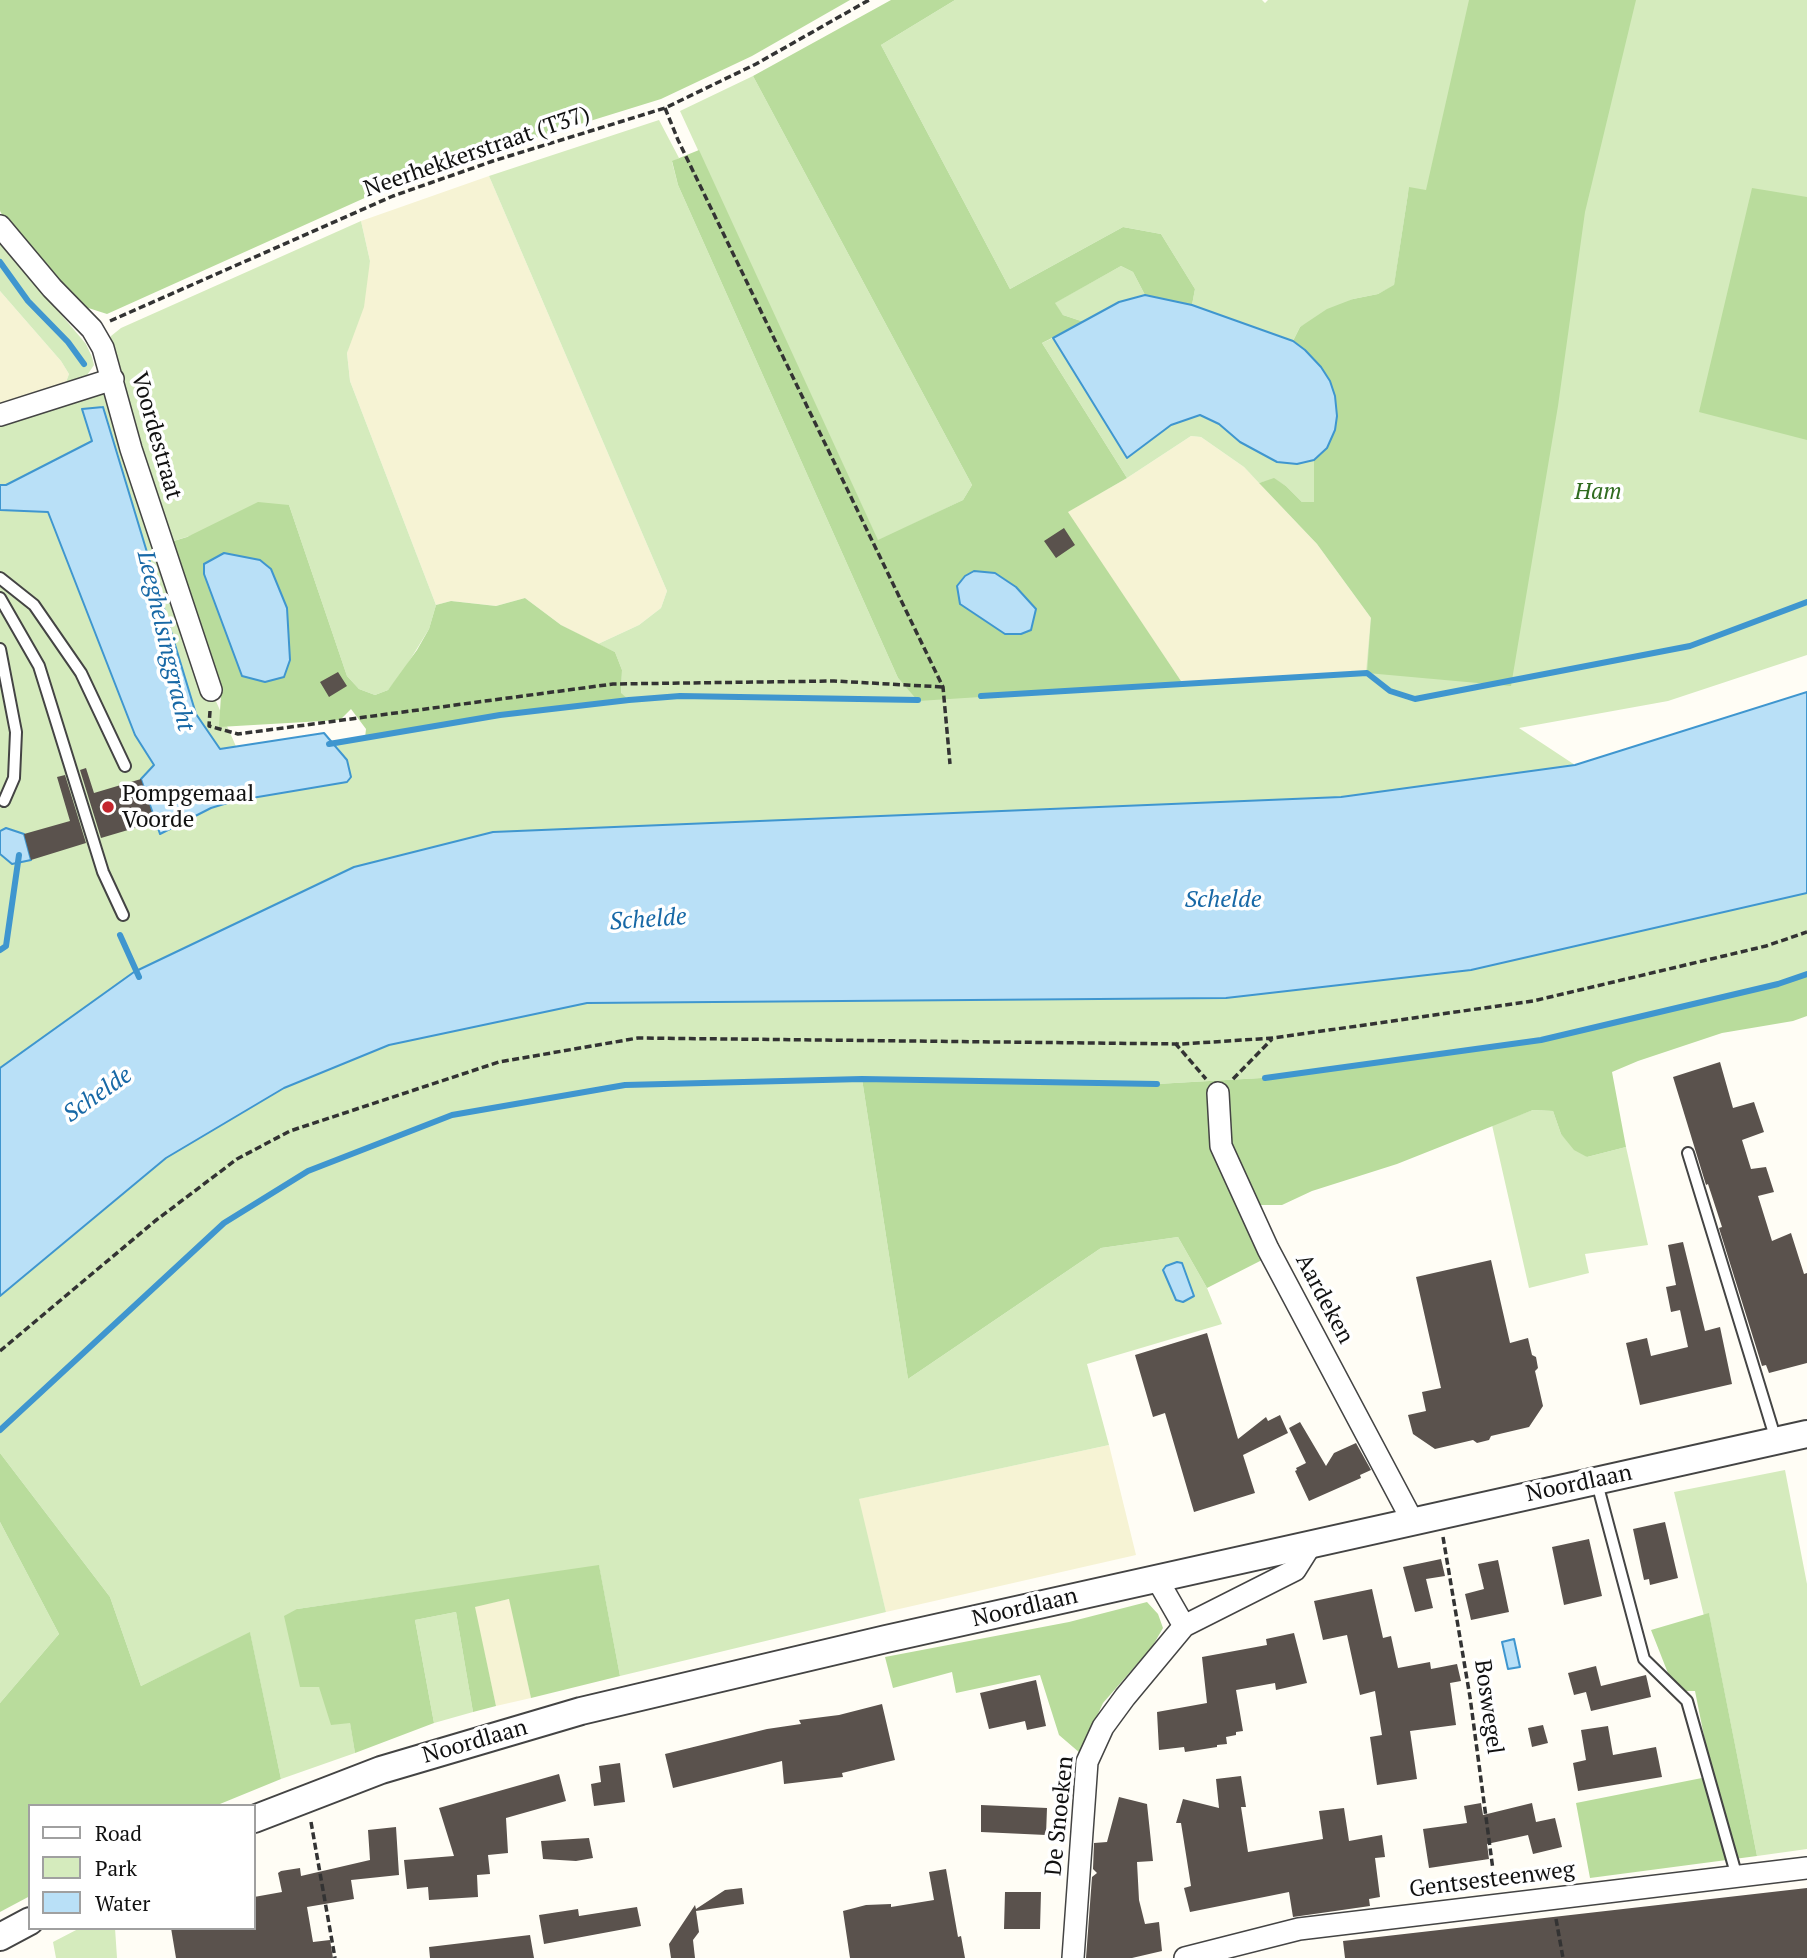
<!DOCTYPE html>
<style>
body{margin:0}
#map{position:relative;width:1807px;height:1958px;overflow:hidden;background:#fffdf5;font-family:"PT Serif",serif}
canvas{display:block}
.legend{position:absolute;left:28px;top:1804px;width:228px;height:126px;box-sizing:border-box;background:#fff;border:2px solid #a0a0a0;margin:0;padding:9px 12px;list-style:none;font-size:21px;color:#111}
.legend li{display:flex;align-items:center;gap:14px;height:35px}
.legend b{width:35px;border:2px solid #a0a0a0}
</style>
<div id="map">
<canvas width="1807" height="1958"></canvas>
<ul class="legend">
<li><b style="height:9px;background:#fff"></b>Road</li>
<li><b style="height:19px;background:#d5ebbd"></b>Park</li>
<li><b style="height:19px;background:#b9e0f7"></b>Water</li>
</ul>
</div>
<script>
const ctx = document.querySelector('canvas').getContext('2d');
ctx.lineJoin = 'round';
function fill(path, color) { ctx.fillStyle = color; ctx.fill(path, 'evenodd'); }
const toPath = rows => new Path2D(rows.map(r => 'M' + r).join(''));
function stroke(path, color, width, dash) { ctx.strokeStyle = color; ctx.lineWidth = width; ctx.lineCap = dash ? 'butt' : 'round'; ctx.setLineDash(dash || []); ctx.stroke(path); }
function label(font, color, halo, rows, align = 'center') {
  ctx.font = font + ' "PT Serif",serif'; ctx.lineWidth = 7; ctx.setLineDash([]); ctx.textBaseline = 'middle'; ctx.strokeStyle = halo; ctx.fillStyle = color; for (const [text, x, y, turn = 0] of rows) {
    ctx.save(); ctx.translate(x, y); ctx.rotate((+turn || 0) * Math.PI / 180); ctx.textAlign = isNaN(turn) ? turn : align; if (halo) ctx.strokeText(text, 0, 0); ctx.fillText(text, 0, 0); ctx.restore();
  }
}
fill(toPath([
 [489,176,667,591,661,608,639,625,598,644,561,625,525,598,496,606,451,601,436,605,350,381,347,353,370,261,361,221],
 [0,291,61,361,69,374,65,385,0,405],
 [1191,436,1201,437,1244,467,1317,544,1371,618,1367,673,1183,684,1067,512,1127,478],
 [1109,1445,1136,1555,886,1612,858,1499],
 [510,1599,531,1698,496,1706,474,1606]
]), '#f6f3d4');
fill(toPath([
 [955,0,1262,0,1265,3,1268,0,1807,0,1807,655,1668,701,1519,728,1575,765,1341,797,493,832,354,867,0,1068,0,415,113,379,211,690,258,796,347,760,334,742,500,715,628,700,621,694,622,670,615,652,598,644,639,625,661,608,667,591,489,176,659,120,679,158,672,162,678,185,898,678,918,700,1366,673,1409,187,1394,286,1378,294,1353,299,1300,327,1293,341,1192,305,1195,289,1161,234,1123,227,1010,289,881,45],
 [753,76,972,485,963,500,878,541,680,111],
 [361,221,370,261,364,307,347,353,350,381,436,605,429,629,402,673,388,690,375,695,359,689,347,676,289,505,167,543,108,344,111,336,121,328],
 [0,242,86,344,92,357,94,365,83,381,65,385,69,374,61,361,0,291],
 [1121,266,1133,272,1145,295,1119,302,1084,322,1063,315,1054,303],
 [1053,338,1127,457,1171,425,1200,415,1219,424,1240,442,1277,462,1297,464,1314,460,1314,502,1302,502,1286,486,1274,479,1259,483,1244,467,1201,437,1191,436,1127,478,1042,343],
 [1807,893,1807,974,1778,984,1541,1040,1279,1077,1157,1084,862,1079,908,1379,1101,1248,1178,1237,1207,1288,1222,1324,1087,1364,1109,1445,859,1499,886,1612,620,1676,599,1566,297,1609,319,1687,350,1722,355,1753,281,1779,250,1633,141,1686,110,1597,0,1453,0,1296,166,1158,285,1088,388,1045,587,1003,1227,998,1471,970],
 [1533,1110,1553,1111,1561,1134,1587,1157,1626,1147,1648,1245,1585,1254,1589,1273,1529,1288,1492,1125],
 [1785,1470,1807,1584,1807,1849,1757,1856,1709,1614,1704,1616,1674,1492],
 [0,1522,59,1634,0,1703],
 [456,1612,473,1712,434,1723,415,1620],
 [80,1928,115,1928,117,1958,56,1958,53,1942]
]), '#d5ebbd');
fill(toPath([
 [0,0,850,0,752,56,661,99,490,152,389,187,107,314,79,305,6,222,0,211],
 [891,0,955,0,881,45,1010,289,1123,227,1161,234,1195,289,1192,305,1145,295,1133,272,1121,266,1055,303,1063,315,1084,322,1042,343,1127,478,1068,512,1183,684,918,701,898,678,678,185,672,161,699,150,878,540,963,500,972,485,753,76],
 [1469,0,1636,0,1585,212,1558,406,1511,686,1367,673,1371,618,1317,544,1259,483,1274,478,1286,486,1302,502,1314,502,1314,460,1327,448,1305,350,1293,341,1300,327,1327,309,1353,299,1378,294,1394,285,1409,187,1426,190],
 [1752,188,1807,197,1807,440,1699,412],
 [258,502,289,505,347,676,359,689,375,695,388,690,417,650,429,629,436,605,451,601,496,606,525,598,561,625,615,652,622,670,621,693,629,700,500,715,365,738,366,729,351,709,340,720,219,727,221,695,219,682,167,543,187,537],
 [204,564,289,648,290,660],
 [1807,974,1807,1016,1793,1021,1722,1033,1638,1061,1612,1072,1626,1147,1587,1157,1574,1150,1561,1134,1553,1111,1533,1110,1397,1164,1312,1191,1282,1205,1260,1205,1264,1259,1207,1288,1178,1237,1101,1248,908,1379,862,1079,1157,1084,1279,1077,1541,1040,1778,984],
 [0,1453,110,1597,141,1686,250,1632,281,1779,215,1806,30,1806,30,1896,0,1912,0,1703,59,1634,0,1522],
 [599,1565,620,1676,531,1698,509,1599,475,1607,496,1706,473,1712,456,1612,415,1620,434,1723,355,1753,350,1723,331,1725,319,1687,300,1687,284,1616,297,1609],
 [1147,1602,1158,1614,1163,1628,1152,1647,1103,1703,1080,1753,1059,1735,1040,1675,956,1693,952,1672,893,1688,885,1657,1069,1622],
 [1709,1613,1757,1856,1590,1878,1576,1803,1712,1776,1695,1691,1675,1691,1651,1630]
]), '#b9dc9c');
const water = toPath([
 [1145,295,1192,305,1293,341,1305,350,1321,367,1330,381,1335,396,1337,416,1335,430,1327,448,1314,460,1297,464,1277,462,1240,442,1219,424,1200,415,1171,425,1127,458,1053,338,1119,302,1145,295],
 [103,407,196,714,220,749,324,733,347,760,351,777,347,782,234,801,211,808,160,834,141,779,154,765,135,735,48,512,0,510,0,485,6,485,92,441,82,409,103,407],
 [224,553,260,560,271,569,287,608,290,660,284,677,265,682,242,676,204,574,204,564,224,553],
 [974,571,995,573,1016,587,1036,609,1031,630,1021,634,1005,634,960,604,957,586,965,576,974,571],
 [1807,692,1807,893,1471,970,1226,998,587,1003,389,1045,284,1088,166,1158,0,1296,0,1068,134,972,354,867,493,832,1341,797,1575,765,1807,692],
 [6,828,24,834,31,860,12,864,0,854,0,831,6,828],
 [1177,1262,1182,1263,1194,1296,1183,1302,1176,1300,1163,1270,1166,1266,1177,1262],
 [1514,1639,1520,1667,1508,1669,1502,1642,1514,1639]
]);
fill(water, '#b9e0f7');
stroke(water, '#3f96cf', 2);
stroke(toPath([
 [0,262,28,301,68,342,84,364],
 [981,696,1367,673,1390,691,1415,699,1690,646,1807,602],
 [329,744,500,715,629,700,680,696,918,700],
 [120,935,139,977],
 [0,950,6,946,19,855],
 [1265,1078,1541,1040,1778,984,1807,974],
 [0,1430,224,1223,308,1171,452,1115,625,1085,862,1079,1157,1084]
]), '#3f96cf', 6);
fill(toPath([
 [1064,528,1075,545,1056,558,1044,541],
 [338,672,347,686,329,697,320,682],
 [86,768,94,793,141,779,155,822,101,838,80,770],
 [65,775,86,843,31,860,24,834,70,821,57,777],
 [1720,1062,1733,1108,1754,1102,1764,1132,1742,1140,1751,1169,1766,1167,1774,1192,1758,1196,1772,1241,1791,1233,1804,1274,1807,1273,1807,1363,1769,1373,1766,1365,1762,1366,1719,1228,1722,1227,1708,1184,1706,1185,1673,1077],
 [1683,1242,1705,1331,1720,1327,1732,1384,1640,1405,1626,1343,1647,1338,1651,1356,1688,1347,1680,1310,1671,1312,1666,1287,1676,1285,1668,1245],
 [1491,1260,1510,1343,1528,1338,1532,1355,1536,1357,1538,1368,1535,1371,1543,1406,1529,1427,1491,1436,1489,1440,1477,1443,1473,1440,1435,1449,1413,1434,1408,1415,1426,1411,1422,1392,1441,1388,1416,1277],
 [1207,1333,1238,1439,1266,1417,1268,1421,1280,1415,1288,1433,1243,1455,1255,1493,1194,1512,1165,1413,1153,1417,1135,1355],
 [1300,1422,1326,1466,1334,1453,1356,1443,1371,1470,1360,1475,1361,1478,1309,1501,1295,1471,1297,1470,1296,1468,1306,1463,1289,1428],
 [1665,1522,1678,1578,1650,1585,1649,1579,1644,1580,1633,1529],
 [1589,1539,1602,1596,1564,1605,1552,1547],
 [1441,1559,1445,1576,1426,1579,1433,1608,1415,1612,1403,1567],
 [1498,1560,1509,1612,1471,1620,1465,1594,1484,1589,1478,1564],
 [1372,1589,1383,1638,1391,1636,1398,1668,1430,1662,1431,1669,1457,1664,1461,1681,1450,1683,1456,1725,1410,1731,1417,1779,1377,1785,1370,1737,1382,1735,1375,1691,1360,1695,1347,1635,1323,1640,1314,1601],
 [1294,1633,1307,1683,1276,1690,1275,1683,1236,1690,1243,1731,1236,1732,1236,1735,1226,1737,1227,1744,1217,1745,1217,1747,1185,1752,1184,1747,1159,1750,1157,1712,1207,1703,1202,1657,1267,1645,1266,1639],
 [1596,1666,1601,1686,1646,1675,1651,1697,1591,1711,1586,1692,1574,1695,1568,1673],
 [1036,1680,1046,1726,1027,1730,1025,1721,989,1729,980,1693],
 [882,1704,895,1760,842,1773,843,1777,784,1784,782,1761,673,1788,665,1754,767,1729,801,1724,799,1720,839,1715],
 [1543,1725,1548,1743,1532,1747,1528,1728],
 [1608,1726,1613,1755,1656,1747,1662,1777,1578,1791,1573,1763,1586,1760,1581,1730],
 [620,1763,625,1802,594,1806,591,1784,601,1782,599,1766],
 [559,1774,566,1801,506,1818,508,1853,488,1855,490,1874,477,1875,478,1897,429,1900,428,1887,407,1889,404,1860,454,1856,439,1808],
 [1241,1776,1246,1807,1241,1807,1248,1852,1323,1839,1319,1811,1344,1808,1349,1841,1382,1835,1385,1857,1375,1858,1380,1897,1369,1899,1370,1906,1293,1917,1289,1892,1190,1912,1184,1888,1191,1886,1181,1823,1176,1823,1183,1799,1219,1808,1216,1779],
 [1119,1797,1147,1804,1153,1861,1137,1862,1139,1900,1145,1924,1159,1922,1162,1951,1132,1958,1086,1958,1092,1877,1097,1873,1093,1869,1094,1843,1107,1842],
 [1481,1803,1483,1815,1532,1803,1536,1822,1555,1818,1562,1847,1533,1854,1528,1835,1487,1844,1489,1859,1429,1868,1423,1829,1467,1823,1464,1806],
 [981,1805,1047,1808,1046,1835,981,1832],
 [396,1827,399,1875,351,1880,354,1899,307,1907,313,1942,330,1940,333,1958,176,1958,171,1928,254,1928,254,1897,282,1892,278,1873,281,1871,300,1868,301,1876,370,1860,368,1830],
 [589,1838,593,1858,576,1861,543,1859,541,1841],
 [946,1869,958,1937,961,1936,965,1958,850,1958,843,1911,866,1905,891,1904,891,1907,934,1900,929,1872],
 [742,1888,744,1904,696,1911,699,1932,693,1940,695,1958,671,1958,669,1944,695,1905,696,1909,725,1890],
 [1807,1888,1807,1958,1345,1958,1343,1941],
 [1005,1892,1041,1892,1040,1929,1004,1929],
 [637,1907,641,1926,544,1944,539,1915,578,1909,579,1916],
 [530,1935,534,1958,430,1958,429,1947]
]), '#5a524d');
const service = toPath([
 [0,578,34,605,81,673,125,766],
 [0,598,39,666,103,872,123,915],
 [0,649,16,732,14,778,4,801],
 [1688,1153,1776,1440],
 [1597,1483,1644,1659,1687,1701,1737,1877]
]);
const minor = toPath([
 [0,226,52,288,92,329,103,348,131,449,211,690],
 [0,415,113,379],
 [1218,1093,1221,1146,1268,1249,1412,1520],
 [1157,1579,1184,1626],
 [1073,1958,1087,1762,1103,1727,1125,1697,1184,1626,1295,1570,1312,1543],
 [1185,1958,1299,1929,1807,1868]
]);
const tertiary = toPath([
 [254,1819,381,1770,581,1711,886,1639,1807,1434],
 [0,1937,30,1921]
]);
stroke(service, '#444', 14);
stroke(minor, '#444', 24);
stroke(tertiary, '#444', 30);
stroke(toPath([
 [665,108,678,140,943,687,950,764],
 [110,321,393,196,493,161,665,108,756,64,869,0],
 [210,711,209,726,238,734,613,684,834,681,943,687],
 [1175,1043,1206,1079],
 [1233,1079,1272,1039],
 [0,1351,155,1221,237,1159,290,1131,499,1062,638,1038,1182,1044,1273,1038,1533,1001,1766,946,1807,932],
 [1443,1537,1470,1697,1495,1885],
 [311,1822,335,1958],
 [1556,1919,1563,1958]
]), '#333', 3.5, [7, 3.5]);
stroke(service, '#fff', 10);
stroke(minor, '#fff', 21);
stroke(tertiary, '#fff', 26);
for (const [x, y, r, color] of [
 [108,807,7,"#c4262e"]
]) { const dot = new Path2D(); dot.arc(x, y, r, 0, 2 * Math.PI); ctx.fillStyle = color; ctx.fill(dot); stroke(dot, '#fff', 2.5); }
label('23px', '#111', '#fff', [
 ["Neerhekkerstraat (T37)",477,152,-19],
 ["Voordestraat",156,436,74],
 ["Aardeken",1324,1299,62],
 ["Noordlaan",1579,1484,-12],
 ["Noordlaan",1025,1608,-13],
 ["Boswegel",1488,1707,82],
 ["Noordlaan",475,1742,-16],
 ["De Snoeken",1060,1816,-84],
 ["Gentsesteenweg",1492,1880,-7]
]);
label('italic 23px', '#2f6b1f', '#fff', [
 ["Ham",1598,492]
]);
label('23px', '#111', '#fff', [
 ["Pompgemaal",122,794],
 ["Voorde",122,820]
], 'left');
label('italic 24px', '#1768a6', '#fff', [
 ["Leeghelsinggracht",165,641,77],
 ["Schelde",1223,900],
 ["Schelde",648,920,-4],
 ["Schelde",98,1095,-35]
]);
</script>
